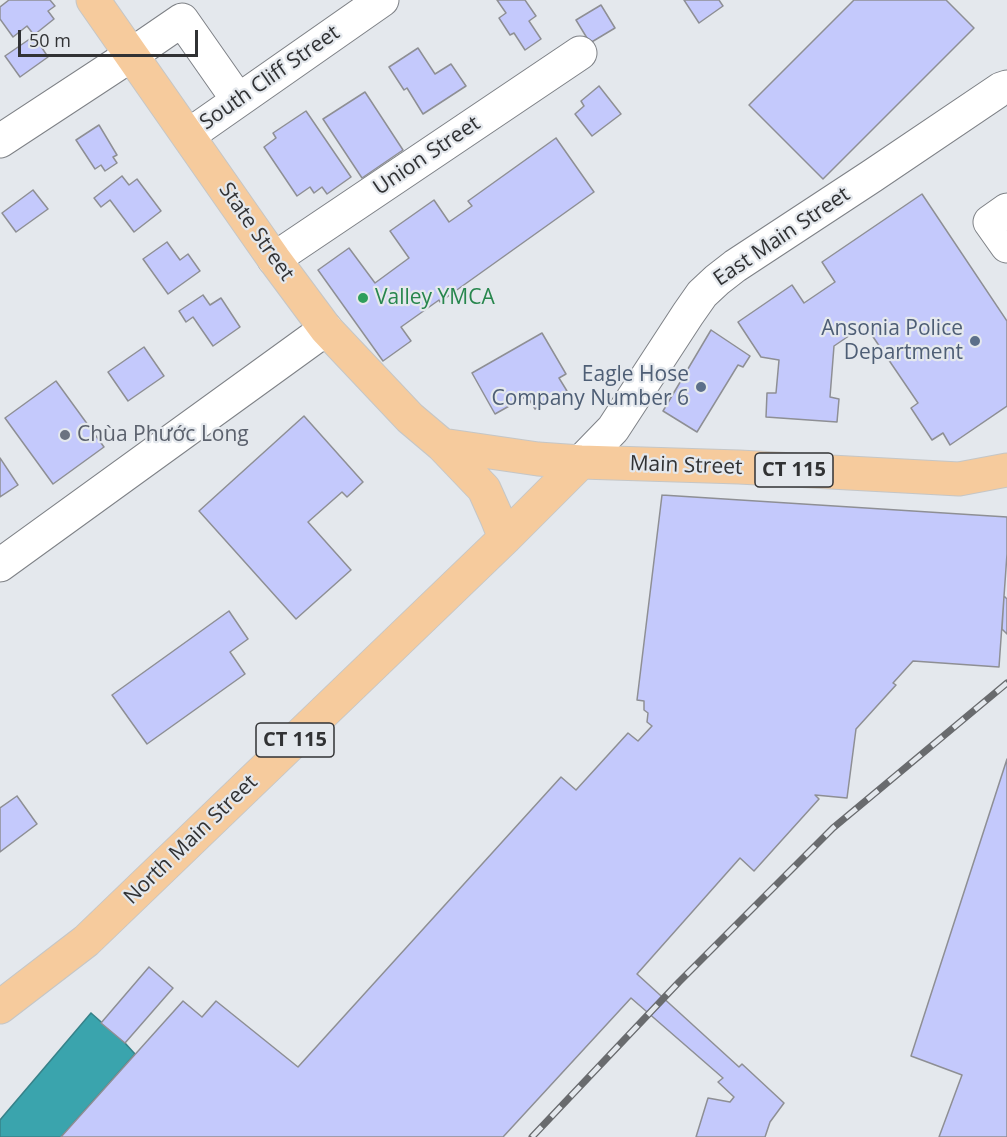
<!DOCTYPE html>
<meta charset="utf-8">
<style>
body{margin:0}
#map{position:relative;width:1007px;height:1137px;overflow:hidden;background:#e4e8ed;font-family:"Open Sans",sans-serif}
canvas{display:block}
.scale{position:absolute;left:18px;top:30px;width:180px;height:27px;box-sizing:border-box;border:3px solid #313234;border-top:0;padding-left:8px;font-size:18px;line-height:21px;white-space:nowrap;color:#313234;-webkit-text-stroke:4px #e4e8ed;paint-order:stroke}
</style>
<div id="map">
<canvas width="1007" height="1137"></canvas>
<div class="scale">50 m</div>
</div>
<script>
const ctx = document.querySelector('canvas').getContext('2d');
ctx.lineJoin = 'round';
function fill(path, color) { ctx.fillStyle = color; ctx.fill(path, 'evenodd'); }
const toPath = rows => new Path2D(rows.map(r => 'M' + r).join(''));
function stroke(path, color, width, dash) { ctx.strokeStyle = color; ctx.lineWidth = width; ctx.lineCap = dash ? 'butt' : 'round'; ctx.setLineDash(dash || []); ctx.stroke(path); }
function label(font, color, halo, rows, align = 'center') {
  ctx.font = font + ' "Open Sans",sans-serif'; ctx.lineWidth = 4.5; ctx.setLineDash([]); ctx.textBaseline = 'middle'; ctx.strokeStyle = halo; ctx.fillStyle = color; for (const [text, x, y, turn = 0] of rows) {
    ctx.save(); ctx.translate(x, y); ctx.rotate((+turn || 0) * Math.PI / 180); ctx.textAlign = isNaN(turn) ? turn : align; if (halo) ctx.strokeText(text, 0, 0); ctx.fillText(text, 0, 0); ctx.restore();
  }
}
const water = toPath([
 [91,1013,125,1043,135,1054,61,1137,0,1137,0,1120,91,1013]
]);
fill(water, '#3aa4ad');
stroke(water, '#378289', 1.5);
const building = toPath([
 [9,0,50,0,55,6,48,11,54,19,34,35,27,26,13,37,0,19,0,7,9,0],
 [497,0,525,0,536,16,529,21,541,39,525,50,514,33,510,35,499,18,506,13,497,0],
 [684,0,719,0,723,6,699,23,684,0],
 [854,0,946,0,974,28,823,179,749,105,854,0],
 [601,5,615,28,590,43,576,20,601,5],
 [34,36,48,57,20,77,5,56,34,36],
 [418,48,435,74,451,64,466,86,423,114,407,88,404,90,389,67,418,48],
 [599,86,621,114,592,136,575,114,584,106,581,101,599,86],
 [365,92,403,150,362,178,323,119,365,92],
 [306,111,351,177,327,194,322,187,314,193,310,187,297,196,264,147,276,138,273,133,306,111],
 [99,125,117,155,113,157,117,163,105,171,101,165,95,169,76,140,99,125],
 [556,138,594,192,440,302,439,300,401,327,411,341,383,361,318,270,349,248,375,283,409,258,390,231,434,200,449,222,472,206,468,201,556,138],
 [122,176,129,185,137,179,161,211,134,232,110,200,101,207,94,198,122,176],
 [33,190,48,209,16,232,2,213,33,190],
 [922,194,1007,321,1007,406,950,445,943,433,932,440,911,408,918,403,865,325,834,346,830,397,839,399,837,422,766,417,767,393,776,393,779,360,761,357,738,322,792,285,804,303,835,282,822,262,922,194],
 [167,242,180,260,188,254,200,271,168,294,143,259,167,242],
 [203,295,210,305,221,298,240,327,213,346,193,317,186,322,179,311,203,295],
 [711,330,750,356,743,367,738,365,697,432,663,411,711,330],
 [542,333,566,374,559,378,567,391,535,409,527,396,495,414,472,373,542,333],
 [144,347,164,376,128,401,108,372,144,347],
 [56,381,104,447,53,484,5,418,56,381],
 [304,416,363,482,347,497,342,492,308,522,351,570,296,619,199,511,304,416],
 [0,458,18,485,0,497,0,458],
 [662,495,1007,517,1007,554,999,667,913,661,893,683,896,685,856,729,847,798,815,795,819,799,754,871,740,858,637,974,739,1067,742,1064,784,1103,770,1122,765,1137,696,1137,708,1098,730,1102,734,1097,718,1082,723,1078,631,998,503,1137,61,1137,183,1001,202,1017,216,1001,298,1067,561,777,576,790,628,733,638,741,652,726,647,722,648,713,644,710,644,701,637,700,662,495],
 [1004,596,1007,599,1007,634,1002,629,1004,596],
 [229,611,248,639,230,652,245,674,147,744,112,695,229,611],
 [1007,759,1007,1137,939,1137,962,1075,911,1056,1007,759],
 [17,796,37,824,0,852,0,808,17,796],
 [149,967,173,988,125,1043,101,1023,149,967]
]);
fill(building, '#c4c9fc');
stroke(building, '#8e8f94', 1.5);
const minor = toPath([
 [189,135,382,0],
 [0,141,131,55,182,20,238,100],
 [1007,210,990,222,1007,246],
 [274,259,580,53],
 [581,462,613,429,688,314,702,294,717,280,735,266,872,176,1001,89,1007,87],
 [0,565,326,329]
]);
const major = toPath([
 [93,0,274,259,326,329,410,418,442,445,538,459,581,462,739,467,959,479,1007,470],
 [442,445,484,489,497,518,505,538],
 [0,1007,86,941,505,538,581,462]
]);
stroke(minor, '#7e8186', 35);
stroke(major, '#c5c6c6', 35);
stroke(minor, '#fff', 33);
stroke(major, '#f6cb9d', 33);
const rail = toPath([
 [532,1137,679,982,833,828,1007,683]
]);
stroke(rail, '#696b6e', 7);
stroke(rail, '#e4e8ed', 4.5, [14]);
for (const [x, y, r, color] of [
 [363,298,6,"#2e9e5b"],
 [975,341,6,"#5c6f8a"],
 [701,387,6,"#5c6f8a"],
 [65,435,6,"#6b7280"]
]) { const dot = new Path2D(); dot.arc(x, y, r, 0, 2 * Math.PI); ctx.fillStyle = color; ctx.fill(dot); stroke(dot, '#e4e8ed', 2); }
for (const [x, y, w] of [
 [794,470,78],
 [295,740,78]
]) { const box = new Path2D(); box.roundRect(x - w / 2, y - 17, w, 34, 4.5); ctx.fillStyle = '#e4e8ed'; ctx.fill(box); stroke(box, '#313234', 1.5); }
label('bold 20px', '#313234', null, [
 ["CT 115",794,470],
 ["CT 115",295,740]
]);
label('21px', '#313234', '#e4e8ed', [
 ["South Cliff Street",270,78,-35],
 ["Union Street",427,156,-34],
 ["State Street",256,232,55],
 ["East Main Street",782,237,-34],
 ["Main Street",686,466,2],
 ["North Main Street",191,840,-44]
]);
label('21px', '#27864d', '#e4e8ed', [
 ["Valley YMCA",375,298]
], 'left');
label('21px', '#4e5e75', '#e4e8ed', [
 ["Ansonia Police",963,329],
 ["Department",963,353],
 ["Eagle Hose",689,375],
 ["Company Number 6",689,399]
], 'right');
label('21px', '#5b616d', '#e4e8ed', [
 ["Chùa Phước Long",77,435]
], 'left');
</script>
